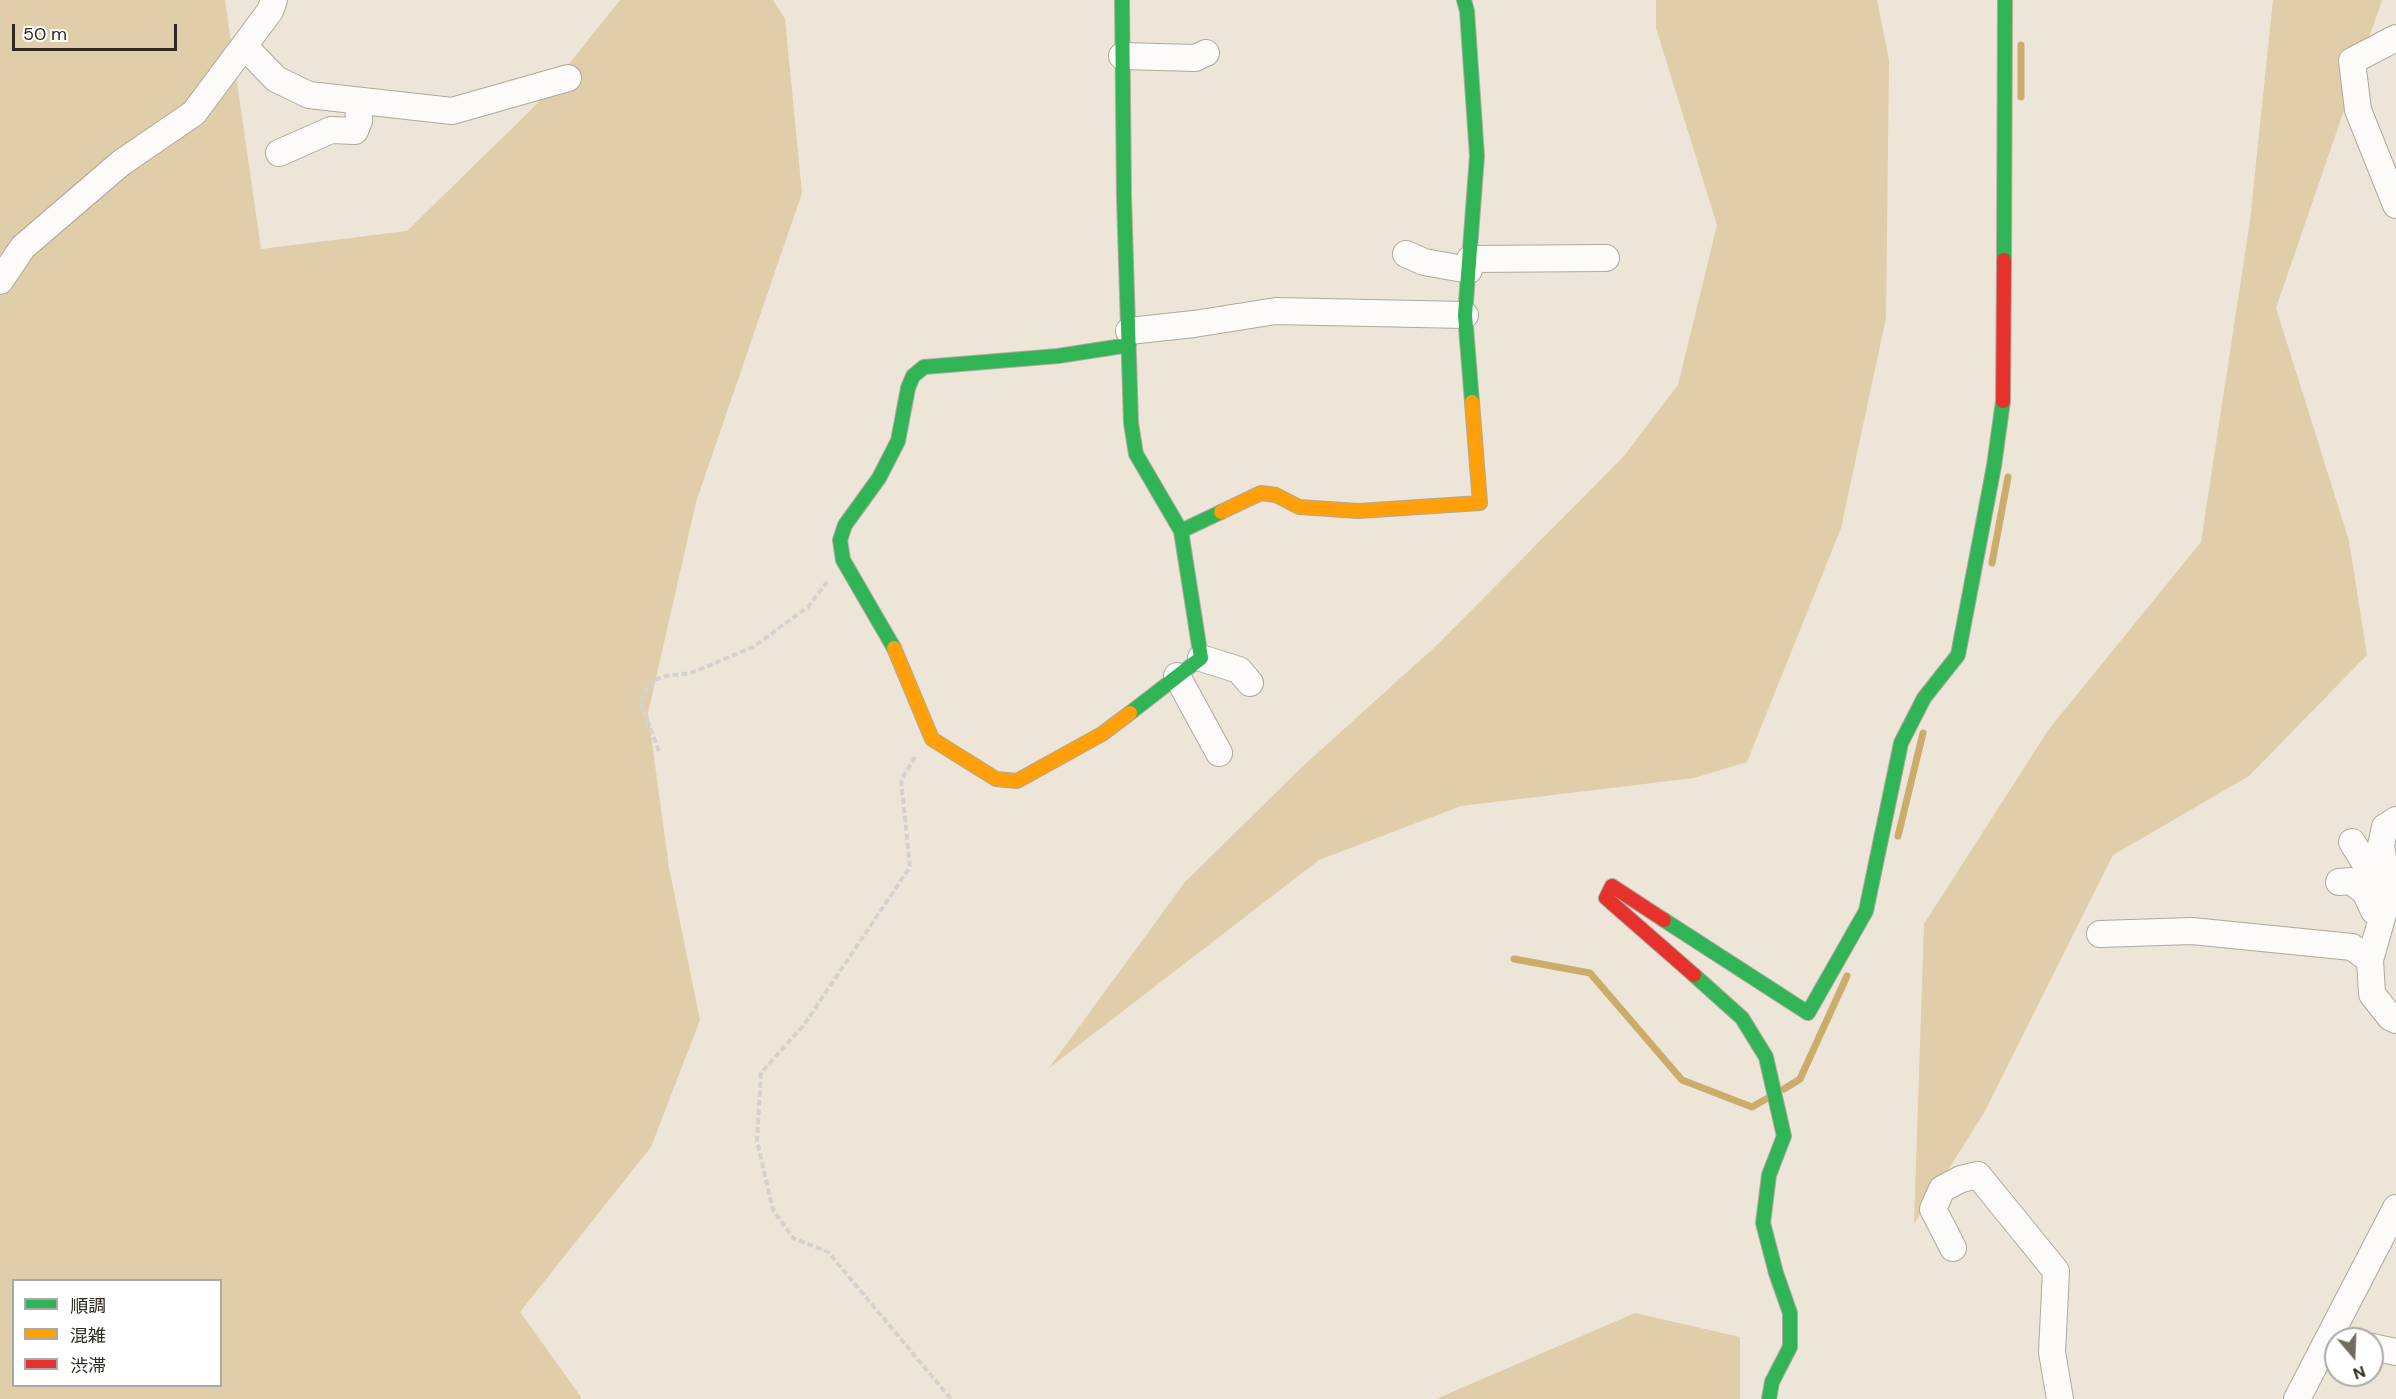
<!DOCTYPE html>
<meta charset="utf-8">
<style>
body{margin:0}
#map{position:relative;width:2396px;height:1399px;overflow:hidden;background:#ede5d7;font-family:"DM Sans","Noto Sans JP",sans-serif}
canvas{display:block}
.legend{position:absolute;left:12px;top:1279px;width:210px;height:108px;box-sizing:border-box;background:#fff;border:2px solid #aba9a6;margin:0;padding:8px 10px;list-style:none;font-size:18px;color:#2e2920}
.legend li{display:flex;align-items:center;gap:12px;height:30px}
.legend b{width:30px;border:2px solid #aba9a6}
.north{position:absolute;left:2324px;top:1327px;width:60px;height:60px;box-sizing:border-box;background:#fff;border:2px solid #aba9a6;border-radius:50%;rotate:161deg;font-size:16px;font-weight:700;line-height:24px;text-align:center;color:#2e2920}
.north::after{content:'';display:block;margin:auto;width:21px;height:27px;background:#716b60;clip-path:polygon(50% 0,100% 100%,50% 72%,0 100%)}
.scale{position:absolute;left:12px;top:24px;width:165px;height:27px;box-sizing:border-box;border:3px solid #2e2920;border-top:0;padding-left:8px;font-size:18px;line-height:21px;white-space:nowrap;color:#2e2920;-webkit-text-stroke:4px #fff;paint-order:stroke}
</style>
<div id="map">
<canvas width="2396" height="1399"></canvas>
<ul class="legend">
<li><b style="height:8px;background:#30b455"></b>順調</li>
<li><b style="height:8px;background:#ff9f0a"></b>混雑</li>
<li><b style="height:8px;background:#e5322d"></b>渋滞</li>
</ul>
<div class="north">N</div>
<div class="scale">50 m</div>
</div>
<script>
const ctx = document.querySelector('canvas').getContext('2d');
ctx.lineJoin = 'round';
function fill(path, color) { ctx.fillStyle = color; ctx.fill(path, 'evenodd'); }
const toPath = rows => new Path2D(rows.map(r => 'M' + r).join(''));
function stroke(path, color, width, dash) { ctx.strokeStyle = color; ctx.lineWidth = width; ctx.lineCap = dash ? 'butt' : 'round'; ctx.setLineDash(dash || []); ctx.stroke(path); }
fill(toPath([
 [0,0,225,0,261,249,407,231,537,104,620,0,773,0,785,19,802,193,696,502,648,713,669,868,700,1020,651,1147,520,1312,581,1397,581,1399,0,1399],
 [14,1280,220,1280,220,1386,14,1386],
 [1656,0,1877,0,1889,60,1886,318,1841,528,1747,762,1694,778,1461,806,1319,860,1049,1068,1185,882,1302,767,1437,645,1624,456,1678,385,1717,225,1656,28],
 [2273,0,2382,0,2276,308,2349,541,2367,655,2249,776,2113,855,1985,1111,1914,1224,1924,924,2049,729,2201,542,2250,221],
 [1635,1313,1740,1337,1740,1399,1436,1399]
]), '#e0cda9');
stroke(toPath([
 [2021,45,2021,97],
 [1992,563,2008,477],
 [1898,836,1923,733],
 [1514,959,1590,973,1682,1080,1752,1107,1766,1099],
 [1784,1089,1800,1079,1847,976]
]), '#ccac6b', 7);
const street = toPath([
 [2396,38,2352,61,2358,110,2396,205],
 [244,46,276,79,309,95,452,111,568,78],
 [1122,56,1195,58,1206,53],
 [279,153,331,130,355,131,359,121,358,101],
 [1406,254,1424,262,1469,270],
 [1470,259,1606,258],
 [0,281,23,247,121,163,194,113,270,11,274,0],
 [1129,331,1194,324,1276,311,1465,315],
 [1201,658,1239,670,1250,683],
 [1177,676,1219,753],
 [2396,820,2385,827,2381,845,2389,893,2370,960,2372,994,2390,1017,2396,1020],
 [2352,842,2368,868,2380,899],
 [2339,882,2351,881,2365,892,2374,911],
 [2100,934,2192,931,2352,947,2370,960],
 [1953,1248,1933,1209,1942,1189,1961,1179,1978,1175,2056,1271,2052,1352,2060,1399],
 [2372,1347,2396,1352],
 [2297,1399,2396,1208]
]);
const fast = toPath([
 [1122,0,1124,197,1131,423,1136,454,1181,531,1221,512],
 [1464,0,1467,11,1477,156,1465,315,1472,402],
 [2004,260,2005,0],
 [894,648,843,560,840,540,845,525,879,478,898,441,908,388,913,376,924,367,1058,356,1129,345],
 [1130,713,1201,658,1181,531],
 [1664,920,1808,1013,1866,911,1901,743,1924,698,1958,655,1994,466,2003,401],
 [1694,975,1742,1018,1766,1057,1784,1136,1769,1175,1763,1223,1776,1273,1790,1313,1790,1347,1772,1382,1769,1399]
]);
const slow = toPath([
 [1221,512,1261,493,1276,495,1299,507,1358,511,1480,503,1472,402],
 [894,648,932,739,996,779,1017,781,1102,734,1130,713]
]);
const jam = toPath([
 [2003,401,2004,260],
 [1664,920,1612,886,1606,898,1694,975]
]);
stroke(street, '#afa99e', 28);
stroke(fast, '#afa99e', 16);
stroke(slow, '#afa99e', 16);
stroke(jam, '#afa99e', 16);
stroke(toPath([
 [659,751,640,702,649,682,665,676,691,673,753,647,808,607,827,582],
 [915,757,901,780,910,867,803,1026,761,1073,757,1141,773,1210,793,1238,828,1252,951,1399]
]), '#d4d2ce', 4, [6, 3]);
stroke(street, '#fcfbf9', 26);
stroke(fast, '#30b455', 14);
stroke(slow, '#ff9f0a', 14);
stroke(jam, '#e5322d', 14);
</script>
